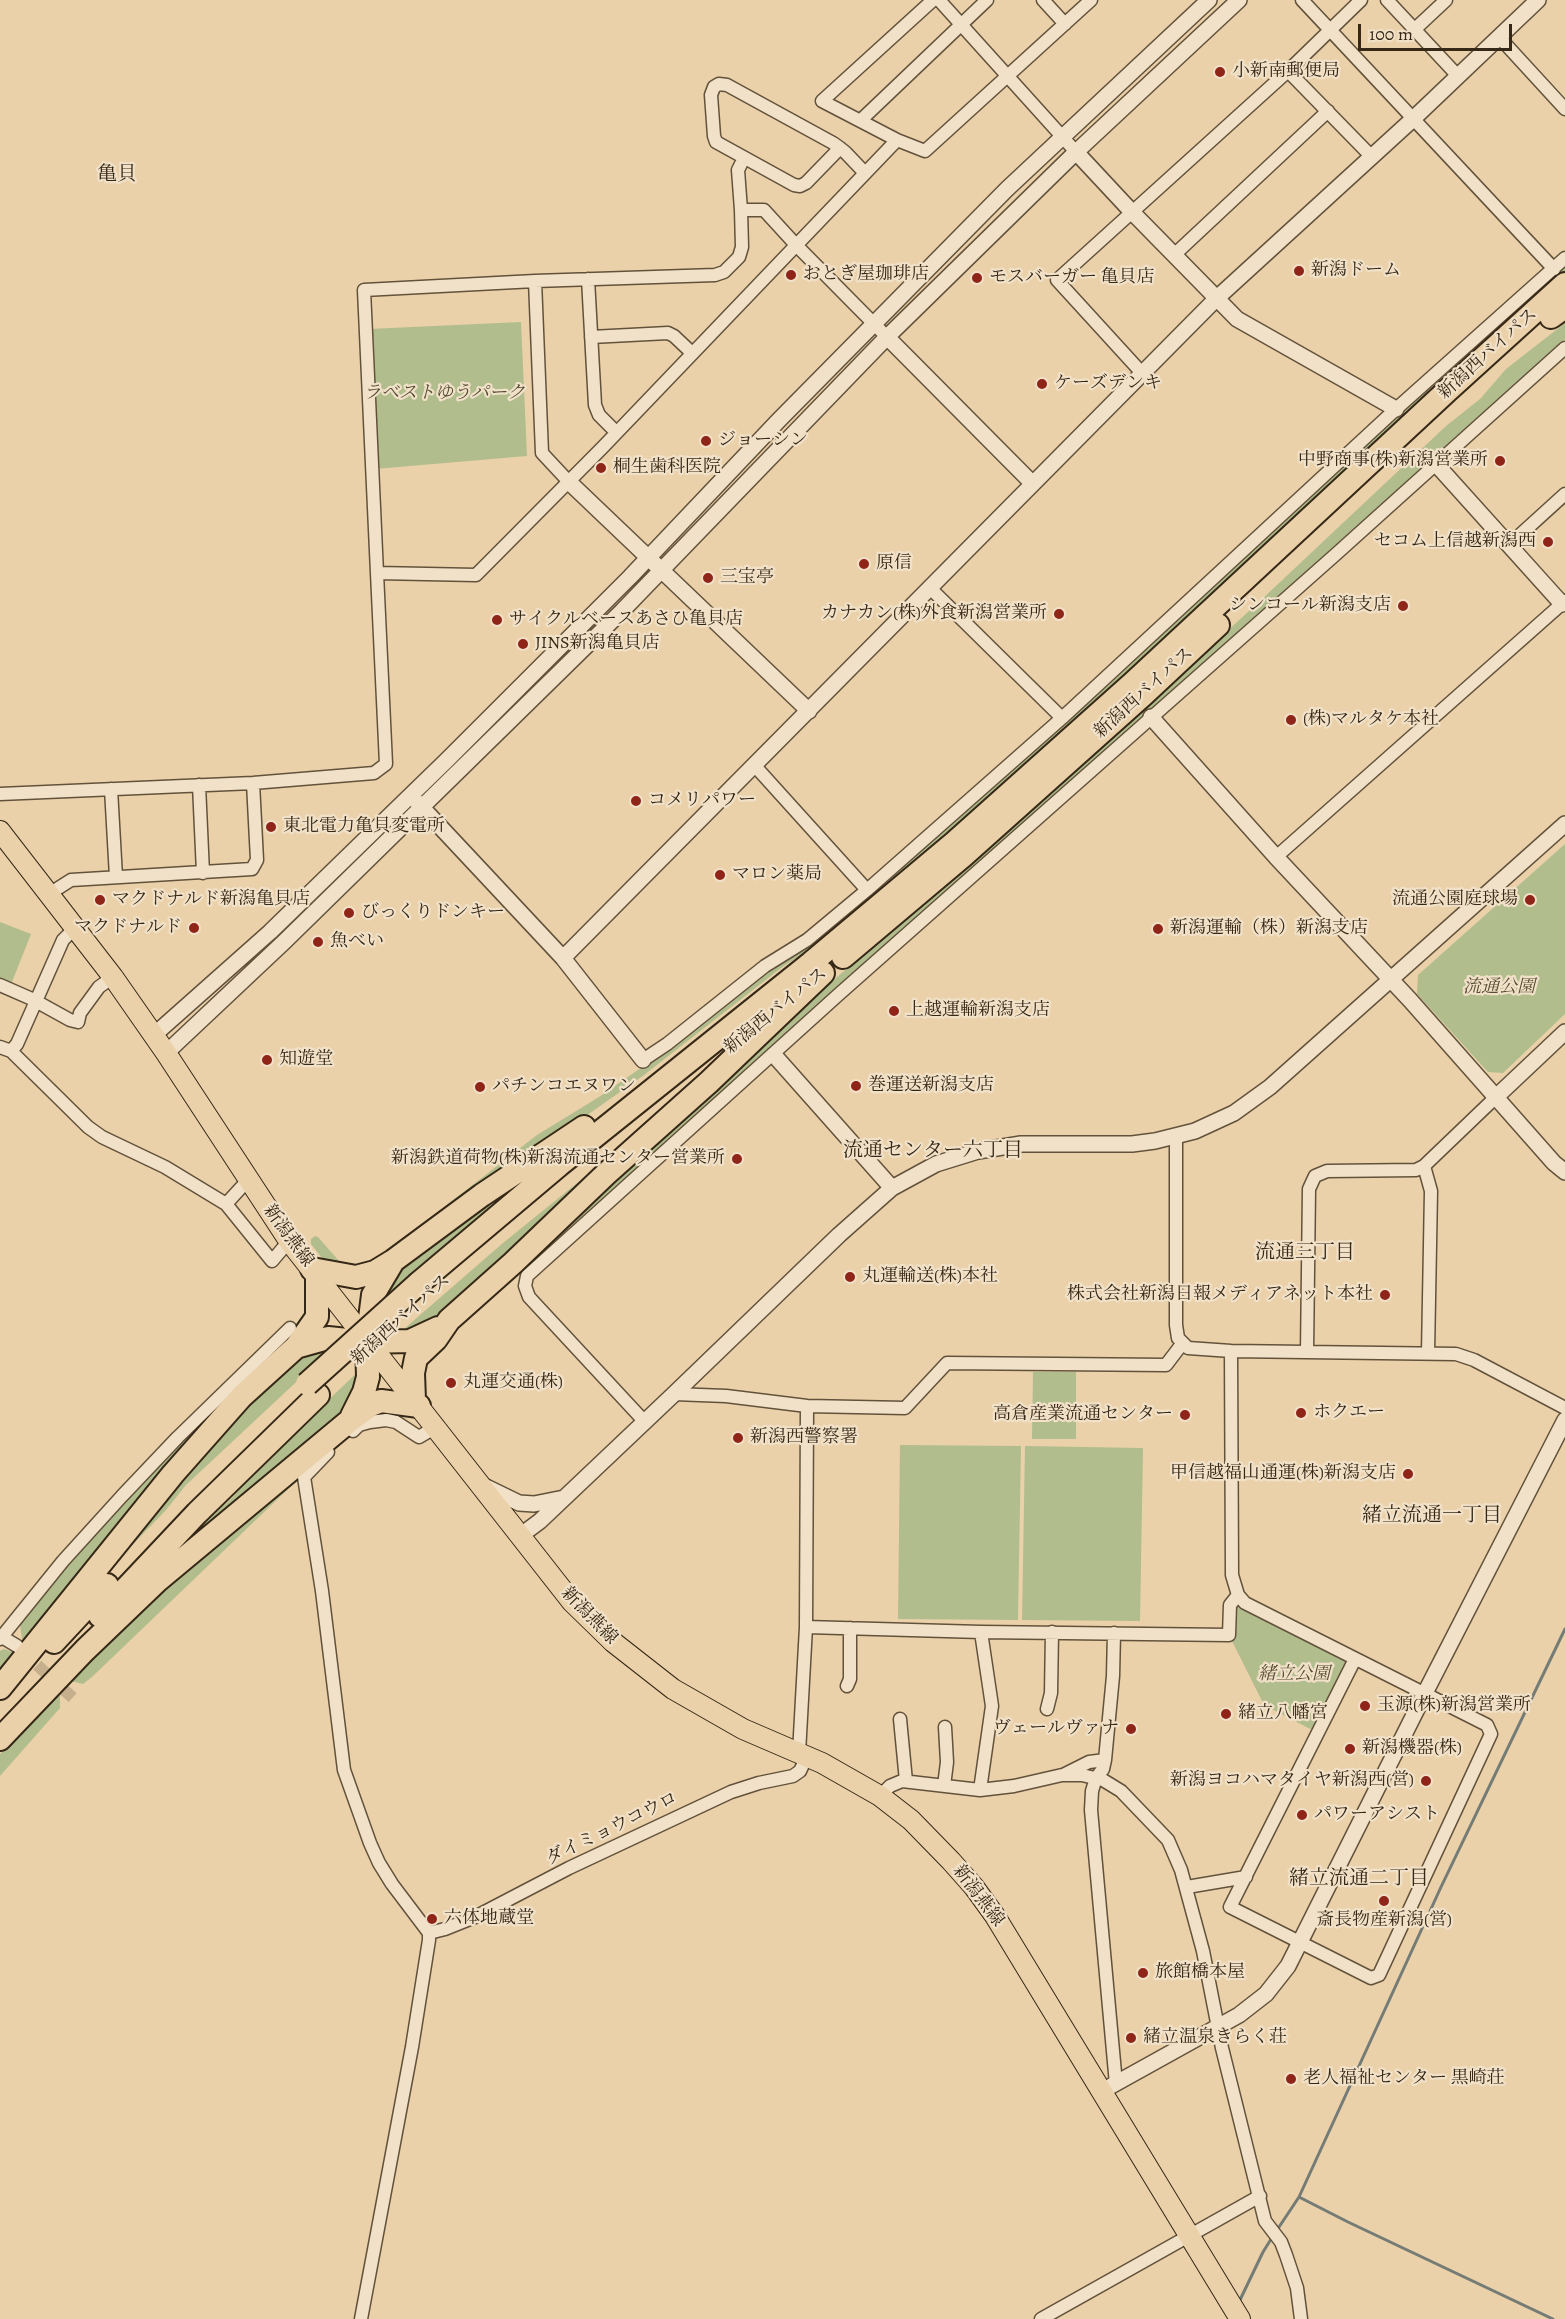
<!DOCTYPE html>
<meta charset="utf-8">
<style>
body{margin:0}
#map{position:relative;width:1565px;height:2319px;overflow:hidden;background:#ead1aa;font-family:Alegreya,serif}
canvas{display:block}
.scale{position:absolute;left:1358px;top:24px;width:154px;height:27px;box-sizing:border-box;border:3px solid #362816;border-top:0;padding-left:8px;font-size:18px;line-height:21px;white-space:nowrap;color:#362816;-webkit-text-stroke:4px #f1e1c8;paint-order:stroke}
</style>
<div id="map">
<canvas width="1565" height="2319"></canvas>
<div class="scale">100 m</div>
</div>
<script>
const ctx = document.querySelector('canvas').getContext('2d');
ctx.lineJoin = 'round';
function fill(path, color) { ctx.fillStyle = color; ctx.fill(path, 'evenodd'); }
const toPath = rows => new Path2D(rows.map(r => 'M' + r).join(''));
function stroke(path, color, width, dash) { ctx.strokeStyle = color; ctx.lineWidth = width; ctx.lineCap = dash ? 'butt' : 'round'; ctx.setLineDash(dash || []); ctx.stroke(path); }
function label(font, color, halo, rows, align = 'center') {
  ctx.font = font + ' Alegreya,"Noto Serif JP",serif'; ctx.lineWidth = 4.5; ctx.setLineDash([]); ctx.textBaseline = 'middle'; ctx.strokeStyle = halo; ctx.fillStyle = color; for (const [text, x, y, turn = 0] of rows) {
    ctx.save(); ctx.translate(x, y); ctx.rotate((+turn || 0) * Math.PI / 180); ctx.textAlign = isNaN(turn) ? turn : align; if (halo) ctx.strokeText(text, 0, 0); ctx.fillText(text, 0, 0); ctx.restore();
  }
}
fill(toPath([
 [1565,263,1565,272,1451,370,1415,408,1003,788,835,932,781,968,644,1075,372,1267,344,1273,322,1258,311,1244,311,1239,315,1236,318,1237,339,1261,358,1265,372,1263,537,1135,599,1097,658,1056,887,879,1102,691,1365,445],
 [521,322,527,456,375,469,369,329],
 [1565,323,1565,339,1469,426,438,1345,508,1278,791,1017,1077,769,1261,600,1446,426,1480,399,1506,369],
 [1565,844,1565,1014,1503,1073,1488,1072,1417,994,1418,975],
 [0,922,31,934,10,987,0,984],
 [650,1124,478,1287,424,1329,397,1335,503,1243],
 [582,1136,372,1312,384,1278],
 [338,1343,186,1485,166,1510,90,1589,180,1474,301,1351],
 [268,1357,26,1644,22,1639,20,1625,51,1583,110,1515,210,1412],
 [363,1367,353,1405,112,1617,194,1530,232,1498,261,1464],
 [1033,1372,1076,1372,1076,1439,1032,1439],
 [356,1424,92,1677,83,1684,67,1680,143,1604],
 [900,1445,1021,1446,1018,1620,898,1619],
 [1025,1446,1143,1448,1140,1621,1022,1620],
 [1238,1595,1355,1661,1318,1733,1264,1705,1229,1635],
 [4,1649,17,1654,0,1676,0,1651],
 [57,1690,60,1695,60,1708,0,1776,0,1754]
]), '#b1bd8d');
stroke(toPath([
 [1299,2197,1348,2222,1553,2319],
 [1277,2230,1299,2197,1441,1887,1565,1629],
 [1239,2302,1263,2252,1273,2236]
]), '#747c75', 3);
stroke(toPath([
 [24,1653,74,1699]
]), '#c6af8c', 12, [12, 6]);
const minor = toPath([
 [933,0,822,101,897,140,925,151,1091,0],
 [939,0,1076,152],
 [1043,0,1065,24],
 [1302,0,1554,269],
 [1387,0,1457,75],
 [1415,29,1446,0],
 [1499,37,1565,109],
 [1288,71,1371,156],
 [861,120,987,0],
 [840,148,806,183,800,186,794,185,716,142,714,136,711,95,714,87,719,84,727,85,833,143,840,148,845,152,865,173],
 [741,210,738,170,744,158],
 [1174,255,1328,111],
 [588,279,595,405,599,415,616,432],
 [535,281,542,453,569,482],
 [591,337,668,333,674,336,692,353],
 [1141,372,1057,280,1288,71,1361,0],
 [1510,544,1565,494],
 [377,573,364,290,535,281,715,275,724,272,739,257,742,247,741,210,764,210,796,245,887,337],
 [930,588,1062,718],
 [755,766,867,890],
 [199,785,203,873],
 [111,789,116,877],
 [0,794,253,783,374,773,386,764,377,573,476,575,602,448,897,140],
 [1276,857,1565,601],
 [49,894,71,880,252,869,257,860,253,783],
 [0,985,32,999,70,1020,78,1022,80,1013,99,987,113,977],
 [0,1047,11,1051,88,1127,102,1137,165,1167,226,1204,272,1261,289,1241],
 [11,1051,17,1044,63,940,75,928],
 [643,1060,667,1044,765,966,807,940,867,890,1062,718,1396,409,1565,258],
 [1176,1137,1176,1325,1178,1338,1188,1348,1231,1351,1456,1354,1474,1360,1565,1408],
 [1424,1166,1431,1191,1428,1353],
 [226,1204,248,1180],
 [1231,1351,1232,1575,1238,1595,1245,1603,1487,1725,1491,1734,1379,1975,1371,1978,1230,1907,1355,1659],
 [1307,1352,1309,1189,1315,1176,1327,1171,1416,1170,1424,1166,1496,1097],
 [674,1394,726,1396,807,1406,905,1408,947,1363,1166,1365,1182,1344],
 [644,1421,529,1297,525,1286,527,1276,838,995,1335,555,1565,348],
 [353,1431,359,1425,370,1422,386,1420,396,1422,419,1437,436,1427],
 [328,1452,304,1477,322,1591,344,1770,370,1843,379,1863,392,1884,429,1933,429,1940,412,2047,361,2319],
 [806,1627,981,1632,1229,1635,1230,1605,1238,1595],
 [2,1637,17,1646],
 [0,1639,63,1561,122,1496,178,1437,290,1328],
 [847,1686,850,1679,850,1628],
 [1047,1709,1051,1693,1052,1632],
 [900,1719,906,1781],
 [799,1753,806,1627,807,1406],
 [1105,1760,1103,1769,1096,1778,1092,1791,1091,1810,1116,2084],
 [1065,1774,1089,1762,1105,1760,1113,1676,1114,1633],
 [944,1786,947,1762,945,1727],
 [980,1790,992,1706,981,1632],
 [880,1796,890,1786,902,1781,980,1790,1014,1786,1062,1775,1082,1775,1103,1780,1121,1791,1168,1840,1181,1870,1203,1951,1222,2048,1265,2221,1281,2242,1286,2255,1297,2288,1301,2319],
 [1187,1887,1246,1877],
 [429,1933,445,1929,475,1917,569,1868,731,1792,759,1783,793,1776,800,1771,807,1756],
 [1041,2319,1260,2196]
]);
const tertiary = toPath([
 [1076,152,1131,211,1237,319,1396,409],
 [887,337,1032,483],
 [1436,464,1562,604],
 [569,482,809,711],
 [1151,717,1276,857,1410,1000,1554,1163,1565,1172],
 [417,802,563,958,643,1060],
 [563,958,1217,298,1413,119,1538,0],
 [154,1035,270,932,446,761,630,577,779,420,1007,189,1209,0],
 [166,1053,284,942,622,611,887,337,1076,152,1239,0],
 [774,1055,892,1188],
 [1496,1097,1565,1032],
 [482,1485,519,1503,534,1504,564,1498],
 [520,1536,540,1521,674,1394,839,1235,892,1188,936,1164,978,1151,1021,1144,1132,1144,1155,1141,1195,1131,1234,1113,1270,1087,1565,824],
 [1102,2091,1239,2015,1266,1994,1288,1966,1424,1695,1565,1420]
]);
const primary = toPath([
 [0,831,113,977,166,1053,289,1241,572,1602,613,1642,673,1689,743,1729,822,1763,880,1796,911,1820,951,1861,974,1887,995,1916,1240,2319]
]);
const motorway = toPath([
 [1551,317,1565,307],
 [843,957,964,855,1144,694,1218,625],
 [312,1269,356,1277,375,1272,393,1261,482,1195,584,1127],
 [419,1283,559,1165,811,963,954,843,1133,683,1447,391,1565,284],
 [296,1347,328,1338,367,1342,410,1341,438,1328],
 [414,1400,413,1373,416,1358,436,1339,449,1320,513,1263,606,1174,709,1082,823,973],
 [352,1416,364,1392,368,1377,367,1342,373,1295,392,1263],
 [100,1616,197,1513,318,1395],
 [54,1642,107,1585],
 [0,1688,173,1474,242,1396,296,1347,317,1317,317,1275],
 [0,1739,85,1650,157,1581,348,1422,371,1405,381,1401,419,1406]
]);
stroke(minor, '#63523b', 15);
stroke(tertiary, '#63523b', 18);
stroke(primary, '#362816', 22);
stroke(motorway, '#362816', 26);
stroke(minor, '#f1e1c8', 12);
stroke(tertiary, '#f1e1c8', 15);
stroke(primary, '#ead1aa', 20);
stroke(motorway, '#ead1aa', 22);
const motorwayBridge = toPath([
 [307,1384,419,1283]
]);
stroke(motorwayBridge, '#362816', 26, []);
stroke(motorwayBridge, '#ead1aa', 22);
for (const [x, y, r, color] of [
 [1220,72,6,"#8f2418"],
 [1299,271,6,"#8f2418"],
 [791,275,6,"#8f2418"],
 [977,278,6,"#8f2418"],
 [1042,384,6,"#8f2418"],
 [706,441,6,"#8f2418"],
 [1500,461,6,"#8f2418"],
 [601,468,6,"#8f2418"],
 [1548,542,6,"#8f2418"],
 [864,564,6,"#8f2418"],
 [708,578,6,"#8f2418"],
 [1403,606,6,"#8f2418"],
 [1059,614,6,"#8f2418"],
 [497,620,6,"#8f2418"],
 [523,644,6,"#8f2418"],
 [1291,720,6,"#8f2418"],
 [636,801,6,"#8f2418"],
 [271,827,6,"#8f2418"],
 [720,875,6,"#8f2418"],
 [100,900,6,"#8f2418"],
 [1530,900,6,"#8f2418"],
 [349,913,6,"#8f2418"],
 [194,928,6,"#8f2418"],
 [1158,929,6,"#8f2418"],
 [318,942,6,"#8f2418"],
 [894,1011,6,"#8f2418"],
 [267,1060,6,"#8f2418"],
 [856,1086,6,"#8f2418"],
 [480,1087,6,"#8f2418"],
 [737,1159,6,"#8f2418"],
 [850,1277,6,"#8f2418"],
 [1385,1295,6,"#8f2418"],
 [451,1383,6,"#8f2418"],
 [1301,1413,6,"#8f2418"],
 [1185,1415,6,"#8f2418"],
 [738,1438,6,"#8f2418"],
 [1408,1474,6,"#8f2418"],
 [1365,1706,6,"#8f2418"],
 [1226,1714,6,"#8f2418"],
 [1131,1729,6,"#8f2418"],
 [1350,1749,6,"#8f2418"],
 [1426,1781,6,"#8f2418"],
 [1302,1815,6,"#8f2418"],
 [1384,1901,6,"#8f2418"],
 [432,1919,6,"#8f2418"],
 [1143,1973,6,"#8f2418"],
 [1131,2038,6,"#8f2418"],
 [1291,2079,6,"#8f2418"]
]) { const dot = new Path2D(); dot.arc(x, y, r, 0, 2 * Math.PI); ctx.fillStyle = color; ctx.fill(dot); stroke(dot, '#f1e1c8', 2); }
label('18px', '#362816', '#f1e1c8', [
 ["小新南郵便局",1232,72],
 ["新潟ドーム",1311,271],
 ["おとぎ屋珈琲店",803,275],
 ["モスバーガー 亀貝店",989,278],
 ["ケーズデンキ",1054,384],
 ["ジョーシン",718,441],
 ["中野商事(株)新潟営業所",1488,461,"right"],
 ["桐生歯科医院",613,468],
 ["セコム上信越新潟西",1536,542,"right"],
 ["原信",876,564],
 ["三宝亭",720,578],
 ["シンコール新潟支店",1391,606,"right"],
 ["カナカン(株)外食新潟営業所",1047,614,"right"],
 ["サイクルベースあさひ亀貝店",509,620],
 ["JINS新潟亀貝店",535,644],
 ["(株)マルタケ本社",1303,720],
 ["コメリパワー",648,801],
 ["東北電力亀貝変電所",283,827],
 ["マロン薬局",732,875],
 ["マクドナルド新潟亀貝店",112,900],
 ["流通公園庭球場",1518,900,"right"],
 ["びっくりドンキー",361,913],
 ["マクドナルド",182,928,"right"],
 ["新潟運輸（株）新潟支店",1170,929],
 ["魚べい",330,942],
 ["上越運輸新潟支店",906,1011],
 ["知遊堂",279,1060],
 ["巻運送新潟支店",868,1086],
 ["パチンコエヌワン",492,1087],
 ["新潟鉄道荷物(株)新潟流通センター営業所",725,1159,"right"],
 ["丸運輸送(株)本社",862,1277],
 ["株式会社新潟日報メディアネット本社",1373,1295,"right"],
 ["丸運交通(株)",463,1383],
 ["ホクエー",1313,1413],
 ["高倉産業流通センター",1173,1415,"right"],
 ["新潟西警察署",750,1438],
 ["甲信越福山通運(株)新潟支店",1396,1474,"right"],
 ["玉源(株)新潟営業所",1377,1706],
 ["緒立八幡宮",1238,1714],
 ["ヴェールヴァナ",1119,1729,"right"],
 ["新潟機器(株)",1362,1749],
 ["新潟ヨコハマタイヤ新潟西(営)",1414,1781,"right"],
 ["パワーアシスト",1314,1815],
 ["六体地蔵堂",444,1919],
 ["斎長物産新潟(営)",1384,1921,"center"],
 ["旅館橋本屋",1155,1973],
 ["緒立温泉きらく荘",1143,2038],
 ["老人福祉センター 黒崎荘",1303,2079]
], 'left');
label('18px', '#362816', '#f1e1c8', [
 ["新潟西バイパス",1488,354,-42],
 ["新潟西バイパス",1144,693,-42],
 ["新潟西バイパス",776,1011,-39],
 ["新潟燕線",288,1236,54],
 ["新潟西バイパス",401,1320,-42],
 ["新潟燕線",589,1616,46],
 ["ダイミョウコウロ",612,1829,-26],
 ["新潟燕線",978,1896,53]
]);
label('italic 18px', '#554d34', '#f1e1c8', [
 ["ラベストゆうパーク",444,394],
 ["流通公園",1499,988],
 ["緒立公園",1294,1675]
]);
label('20px', '#362816', '#f1e1c8', [
 ["亀貝",117,175],
 ["流通センター六丁目",933,1151],
 ["流通三丁目",1305,1253],
 ["緒立流通一丁目",1432,1516],
 ["緒立流通二丁目",1359,1879]
]);
</script>
